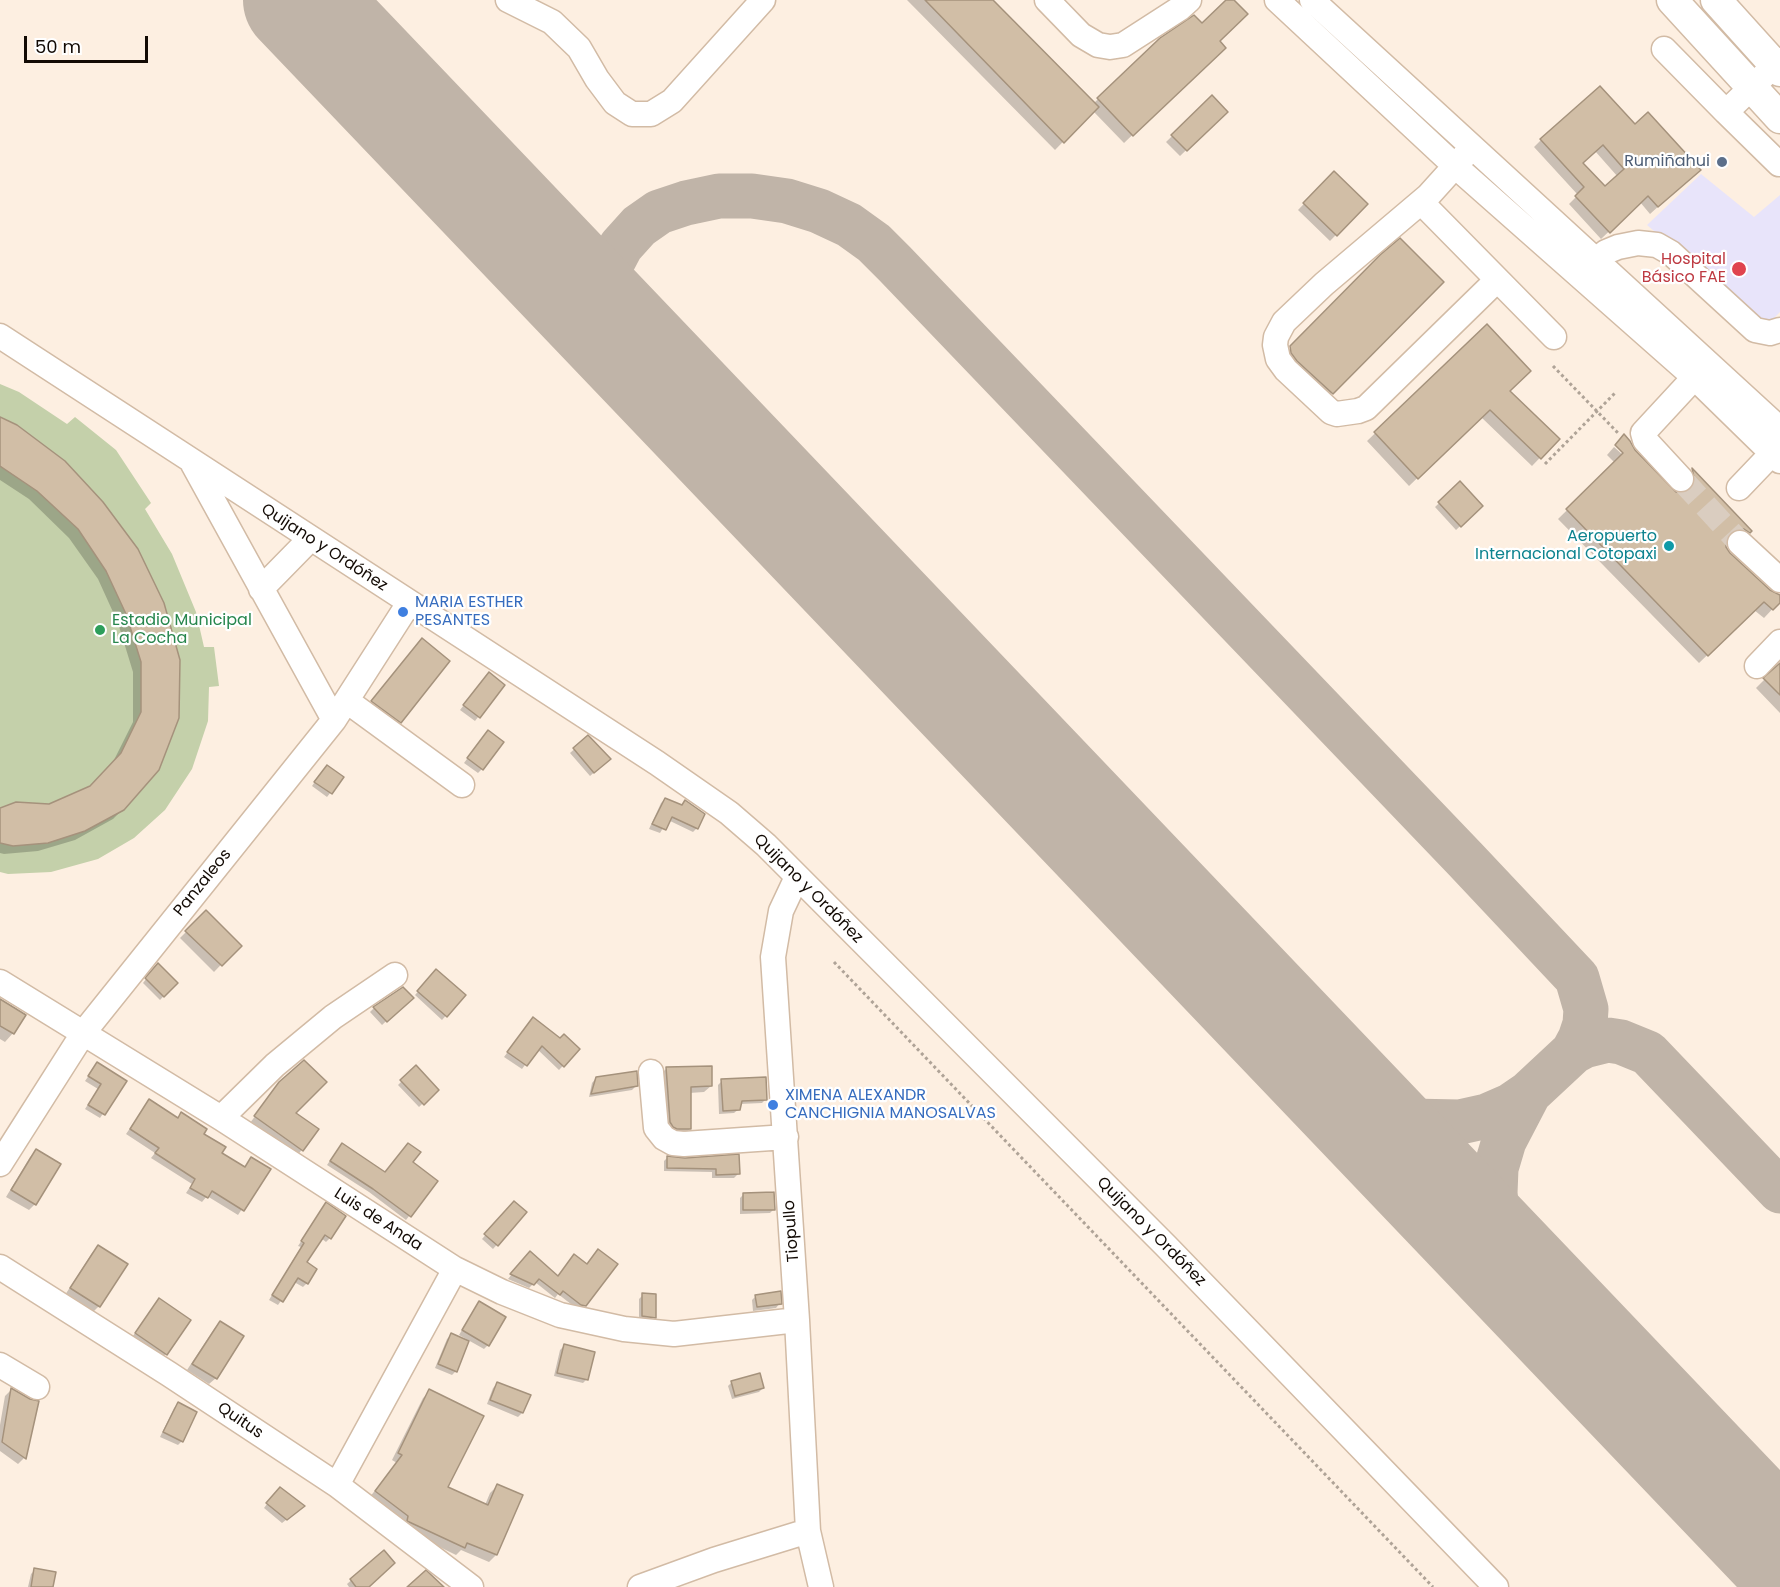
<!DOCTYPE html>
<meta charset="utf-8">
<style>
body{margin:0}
#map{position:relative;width:1780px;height:1587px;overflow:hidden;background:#fdefe1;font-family:Poppins,sans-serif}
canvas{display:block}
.scale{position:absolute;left:24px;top:36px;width:124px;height:27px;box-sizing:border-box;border:3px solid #120a04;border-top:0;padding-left:8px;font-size:18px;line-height:21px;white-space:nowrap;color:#120a04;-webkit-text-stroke:4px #fff;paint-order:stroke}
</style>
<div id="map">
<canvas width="1780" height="1587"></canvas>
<div class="scale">50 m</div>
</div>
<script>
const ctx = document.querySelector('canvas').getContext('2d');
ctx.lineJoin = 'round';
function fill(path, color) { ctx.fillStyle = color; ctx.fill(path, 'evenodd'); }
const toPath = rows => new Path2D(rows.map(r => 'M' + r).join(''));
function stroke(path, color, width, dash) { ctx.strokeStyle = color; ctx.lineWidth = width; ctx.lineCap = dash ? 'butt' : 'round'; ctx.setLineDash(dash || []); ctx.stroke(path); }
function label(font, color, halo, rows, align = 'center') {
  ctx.font = font + ' Poppins,sans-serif'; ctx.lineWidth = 4.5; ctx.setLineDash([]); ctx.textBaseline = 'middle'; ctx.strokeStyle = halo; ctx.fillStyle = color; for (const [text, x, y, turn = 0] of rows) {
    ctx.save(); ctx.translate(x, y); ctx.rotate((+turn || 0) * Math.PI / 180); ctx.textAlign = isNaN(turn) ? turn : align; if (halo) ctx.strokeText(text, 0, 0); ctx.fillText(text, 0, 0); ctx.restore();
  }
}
fill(toPath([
 [1701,174,1754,217,1780,195,1780,312,1765,327,1647,225]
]), '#e8e4fa');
fill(toPath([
 [0,384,19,392,67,424,75,417,116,450,151,503,145,509,172,554,196,612,204,647,214,647,219,686,209,687,208,721,192,769,165,810,134,838,98,859,51,872,8,874,0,872]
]), '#c4d0aa');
fill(toPath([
 [907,0,991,0,1094,103,1161,39,1202,25,1228,0,1232,0,1218,42,1223,48,1124,143,1093,111,1055,150],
 [1212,97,1226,112,1180,156,1166,142],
 [1635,127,1691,177,1650,214,1640,202,1601,239,1569,204,1578,195,1534,147,1541,140],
 [1595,151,1618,177,1605,188,1582,163],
 [1334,173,1366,204,1330,241,1298,210],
 [1381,256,1442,282,1323,402,1282,357],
 [1487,326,1508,391,1558,439,1532,466,1481,417,1409,486,1367,441],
 [0,419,163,603,123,809,113,819,75,840,38,851,4,854,0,853,0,810,49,806,90,788,112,764,133,722,133,672,118,623,98,579,69,538,29,499,0,480],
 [1614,447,1623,455,1623,450,1633,451,1676,494,1687,493,1684,479,1692,471,1750,531,1740,541,1733,537,1725,538,1725,547,1729,554,1770,592,1780,597,1780,601,1764,618,1754,610,1699,663,1558,519,1615,463,1607,455],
 [1460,483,1481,506,1456,530,1435,507],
 [422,640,400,722,393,728,366,708],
 [1780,664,1780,713,1756,688],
 [485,678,503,685,475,721,460,710],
 [484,736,482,769,478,773,464,763],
 [588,737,605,763,590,776,570,753],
 [323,770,342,778,327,797,312,786],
 [665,799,680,806,685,801,697,828,693,832,668,820,660,833,649,829,661,803],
 [206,912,239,946,214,972,180,938],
 [154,969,176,983,160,1000,143,983],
 [437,971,464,995,442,1020,415,995],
 [411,998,382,1025,370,1012,374,1008],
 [0,1000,24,1015,13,1033,5,1042,0,1039],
 [529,1023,560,1040,578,1050,559,1070,537,1049,522,1069,504,1057],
 [97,1064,125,1081,100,1118,85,1109,98,1089,85,1081],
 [416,1067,437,1090,419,1107,398,1085],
 [666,1069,711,1086,704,1092,689,1093,690,1129,683,1135,664,1129,660,1075],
 [596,1078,636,1086,632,1090,589,1097,592,1083],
 [722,1081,766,1099,762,1103,740,1104,739,1109,734,1113,719,1114,718,1085],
 [280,1083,294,1113,317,1130,297,1156,250,1123],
 [149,1101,177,1119,182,1114,220,1154,244,1168,251,1159,268,1170,238,1215,207,1196,202,1202,186,1193,192,1184,151,1158,155,1153,126,1134],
 [338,1149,384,1174,411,1162,436,1181,406,1220,369,1192,327,1165],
 [36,1151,35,1204,29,1210,6,1197,30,1157],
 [668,1157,738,1174,734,1178,712,1178,712,1172,664,1171,664,1161],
 [744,1194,774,1209,770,1213,740,1214,740,1198],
 [326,1204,330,1238,326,1242,321,1238,305,1263,307,1283,303,1287,294,1282,278,1305,269,1300,301,1247,298,1246],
 [510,1207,525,1213,493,1249,482,1239],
 [99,1247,126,1264,99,1306,92,1313,65,1295,92,1253],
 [526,1257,585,1305,581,1309,576,1308,558,1294,555,1298,535,1282,529,1288,508,1279],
 [643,1295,654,1317,650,1321,639,1320,639,1299],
 [756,1296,780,1303,776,1308,753,1311,752,1300],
 [159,1300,166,1354,159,1360,130,1340],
 [476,1307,488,1345,484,1349,459,1335],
 [220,1322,216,1378,209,1384,187,1370,214,1329],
 [451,1335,456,1371,452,1375,435,1368,447,1339],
 [564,1346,587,1379,583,1383,554,1376,560,1350],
 [732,1382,763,1388,759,1392,732,1399,728,1386],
 [497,1384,529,1396,522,1413,518,1417,487,1404,493,1388],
 [11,1390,29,1401,37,1402,24,1458,18,1464,0,1451,0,1425,5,1396],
 [430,1391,446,1488,485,1505,490,1493,497,1486,496,1555,489,1562,461,1550,456,1555,401,1528,369,1498,397,1463,392,1460,423,1398],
 [178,1404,182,1441,178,1445,160,1437,174,1408],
 [276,1492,299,1510,282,1523,264,1508],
 [383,1552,367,1587,349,1587,347,1584],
 [35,1570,51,1587,28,1587,31,1574]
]), '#0003');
stroke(toPath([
 [595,310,602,282,621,246,639,226,659,212,686,203,719,196,752,196,787,201,819,211,849,225,874,243,895,264,1465,859,1577,978,1586,1009,1585,1024,1580,1039,1573,1052,1529,1093,1504,1141,1496,1168,1495,1193,1498,1223,1506,1248,1518,1270,1544,1304],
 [1573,1052,1584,1046,1608,1040,1621,1042,1648,1053,1780,1191],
 [1316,1064,1347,1092,1363,1103,1386,1114,1410,1121,1460,1122,1487,1116,1510,1106,1529,1093]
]), '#c0b4a8', 45);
stroke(toPath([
 [299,0,1780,1551]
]), '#c0b4a8', 112);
const building = toPath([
 [925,0,993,0,1099,107,1064,143,925,0],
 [1226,0,1234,0,1248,14,1220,41,1226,48,1133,136,1097,98,1160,38,1194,15,1202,23,1226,0],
 [1600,86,1635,124,1648,112,1701,170,1658,207,1648,196,1610,233,1575,196,1584,187,1540,139,1600,86],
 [1603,145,1624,169,1605,186,1583,163,1603,145],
 [1212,95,1228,112,1187,151,1171,135,1212,95],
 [1334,171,1368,204,1337,236,1303,203,1334,171],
 [1400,238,1444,282,1333,394,1297,361,1291,353,1290,346,1380,255,1400,238],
 [1487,324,1531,371,1510,391,1560,439,1541,459,1490,410,1418,479,1374,432,1487,324],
 [0,417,17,425,65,461,103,502,138,549,164,603,180,660,179,718,159,770,124,810,85,831,48,843,13,846,0,843,0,808,16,802,49,804,90,786,121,753,141,712,141,662,126,614,106,571,78,529,37,491,0,466,0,417],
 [1624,434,1630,441,1635,450,1676,492,1684,493,1691,489,1695,483,1692,468,1752,531,1750,533,1744,529,1736,529,1730,533,1726,540,1726,547,1730,553,1770,590,1780,595,1780,603,1773,610,1764,602,1708,656,1566,509,1623,453,1615,445,1624,434],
 [1460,481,1483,506,1461,527,1438,502,1460,481],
 [422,638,450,661,401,723,371,701,422,638],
 [1780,663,1780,695,1763,678,1780,663],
 [489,672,505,685,480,718,463,705,489,672],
 [488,730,504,742,483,770,467,758,488,730],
 [588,735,611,759,594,773,573,748,588,735],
 [327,765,344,777,332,794,314,782,327,765],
 [665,798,682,805,685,800,705,814,698,829,672,817,666,830,652,824,665,798],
 [206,910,242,946,222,966,185,931,206,910],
 [158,963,178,983,164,997,145,978,158,963],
 [436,969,466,995,447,1017,417,991,436,969],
 [403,987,414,998,387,1022,373,1007,403,987],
 [0,999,26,1015,14,1034,0,1026,0,999],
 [533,1017,560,1038,564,1034,580,1049,564,1067,542,1046,527,1066,507,1052,533,1017],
 [304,1060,327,1082,296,1113,319,1129,303,1151,254,1116,279,1082,304,1060],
 [97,1062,127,1081,105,1115,88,1105,101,1084,88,1076,97,1062],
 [416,1065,439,1090,424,1105,400,1080,416,1065],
 [712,1066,712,1086,691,1087,691,1129,677,1129,673,1127,670,1122,666,1067,712,1066],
 [637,1071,638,1086,591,1094,596,1077,637,1071],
 [766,1077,767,1100,742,1101,740,1110,723,1111,721,1079,766,1077],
 [149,1099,178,1118,181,1112,207,1129,204,1134,226,1147,222,1153,245,1167,251,1157,271,1169,244,1211,212,1191,208,1198,190,1188,195,1179,155,1153,159,1148,130,1129,149,1099],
 [342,1143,385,1172,408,1143,421,1152,413,1162,438,1181,411,1217,373,1189,330,1161,342,1143],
 [36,1149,61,1164,36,1205,11,1190,36,1149],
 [739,1154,740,1174,716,1175,716,1169,667,1168,667,1156,685,1158,739,1154],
 [774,1192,775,1210,743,1210,743,1193,774,1192],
 [514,1201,527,1212,498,1246,484,1234,514,1201],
 [326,1202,346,1216,331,1239,325,1235,307,1262,317,1269,308,1284,298,1278,283,1302,272,1295,304,1243,301,1241,326,1202],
 [98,1245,128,1264,100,1307,70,1288,98,1245],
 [598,1249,618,1264,586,1306,581,1305,563,1291,560,1295,539,1279,534,1285,510,1274,530,1251,558,1276,574,1254,587,1264,598,1249],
 [781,1291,782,1304,757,1307,755,1295,781,1291],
 [642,1293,656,1294,656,1318,642,1316,642,1293],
 [159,1298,191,1320,167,1355,135,1333,159,1298],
 [479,1301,506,1317,489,1346,462,1330,479,1301],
 [220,1321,244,1336,217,1379,192,1364,220,1321],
 [451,1333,469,1341,457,1372,438,1364,451,1333],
 [564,1344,595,1352,588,1380,557,1373,564,1344],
 [760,1373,764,1388,735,1396,731,1381,760,1373],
 [497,1382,531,1395,523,1413,490,1400,497,1382],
 [11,1388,30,1399,39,1401,26,1459,2,1442,11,1388],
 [429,1389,484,1416,448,1487,488,1505,497,1484,523,1495,497,1555,467,1543,465,1548,407,1521,408,1516,375,1491,402,1455,398,1453,429,1389],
 [178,1402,197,1412,183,1442,163,1432,178,1402],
 [280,1487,305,1506,287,1520,266,1503,280,1487],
 [384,1550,395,1563,369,1587,356,1587,350,1579,384,1550],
 [34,1568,56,1572,53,1587,31,1587,34,1568],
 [426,1570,444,1587,407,1587,426,1570]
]);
fill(building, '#d1bea6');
stroke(building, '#a5927c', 1.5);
stroke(toPath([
 [1681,479,1740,543]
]), '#dacdc0', 24, [24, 12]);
const minor = toPath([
 [508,0,552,22,579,48,597,79,615,103,632,114,651,114,672,101,763,0],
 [1047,0,1081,35,1098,45,1110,47,1123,45,1179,9,1189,0],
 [1277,0,1455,166,1694,377,1780,461],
 [1312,0,1780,429],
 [1664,49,1726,112],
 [1465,155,1428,196,1324,284,1284,322,1276,337,1275,345,1278,359,1286,370,1331,412,1337,414,1358,411,1366,408,1497,280],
 [1779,164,1726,112,1780,60],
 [1421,202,1554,337],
 [1584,269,1606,252,1618,247,1638,243,1657,245,1671,253,1755,330,1770,333,1780,330],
 [0,336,657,763,729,813,766,845,1166,1246,1496,1587],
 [193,464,334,720],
 [1681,479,1645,440,1643,433,1705,366],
 [1739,488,1780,445],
 [1740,543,1780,580],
 [261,589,310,539],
 [1757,666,1780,642],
 [347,701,462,785],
 [797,877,781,911,773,957,797,1320,808,1531,821,1587],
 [0,982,221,1118,455,1269,502,1292,560,1315,624,1329,674,1334,797,1320],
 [651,1072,656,1128,664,1138,673,1143,684,1144,786,1137],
 [221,1118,275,1065,333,1017,395,975],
 [0,1164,84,1032,334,720,409,603],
 [0,1267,169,1374,337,1485,471,1587],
 [0,1365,37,1387],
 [337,1485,455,1269],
 [640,1587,714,1560,808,1531]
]);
const major = toPath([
 [1672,0,1780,118],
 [1716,0,1780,71]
]);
stroke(minor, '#d2bba5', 27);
stroke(major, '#d2bba5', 33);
stroke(toPath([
 [1553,366,1619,434],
 [1545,464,1615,393],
 [834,962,1433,1587]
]), '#afa397', 3, [3, 3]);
stroke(minor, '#fff', 24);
stroke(major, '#fff', 30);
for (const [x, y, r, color] of [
 [1722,162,6,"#5c6f8a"],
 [1739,269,8,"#e0444e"],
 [1669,546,6,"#0f9aa8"],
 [403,612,6,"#3f7fe0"],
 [100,630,6,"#2e9e5b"],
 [773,1105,6,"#3f7fe0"]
]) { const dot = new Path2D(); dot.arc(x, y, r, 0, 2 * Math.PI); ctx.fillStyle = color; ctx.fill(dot); stroke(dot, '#fff', 2); }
label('16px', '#4e5e75', '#fff', [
 ["Rumiñahui",1710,162]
], 'right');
label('16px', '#be3a42', '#fff', [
 ["Hospital",1726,260],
 ["Básico FAE",1726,278]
], 'right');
label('16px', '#0d838f', '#fff', [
 ["Aeropuerto",1657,537],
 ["Internacional Cotopaxi",1657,555]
], 'right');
label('16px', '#120a04', '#fff', [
 ["Quijano y Ordóñez",324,548,33],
 ["Panzaleos",203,883,-51],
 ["Quijano y Ordóñez",808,889,45],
 ["Luis de Anda",378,1220,33],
 ["Tiopullo",792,1231,-94],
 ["Quijano y Ordóñez",1151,1232,45],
 ["Quitus",240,1421,34]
]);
label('16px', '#366cbe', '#fff', [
 ["MARIA ESTHER",415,603],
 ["PESANTES",415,621],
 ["XIMENA ALEXANDR",785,1096],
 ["CANCHIGNIA MANOSALVAS",785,1114]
], 'left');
label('16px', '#27864d', '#fff', [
 ["Estadio Municipal",112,621],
 ["La Cocha",112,639]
], 'left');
</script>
